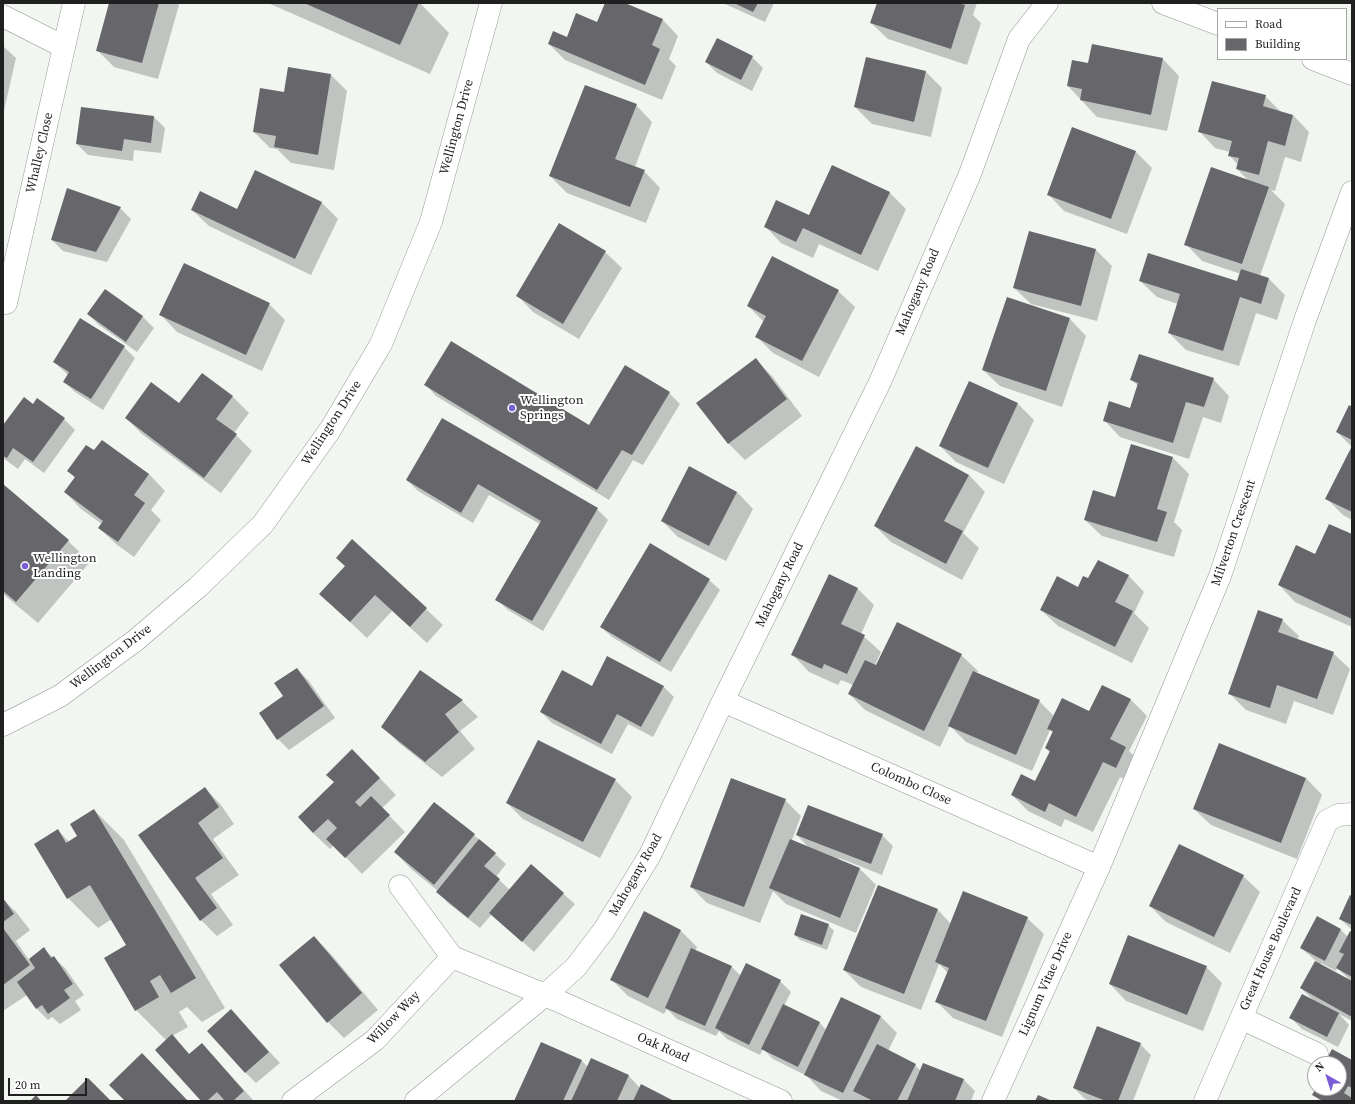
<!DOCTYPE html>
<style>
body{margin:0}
#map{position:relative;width:1355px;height:1104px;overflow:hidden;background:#f1f6f1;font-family:"Source Serif 4",serif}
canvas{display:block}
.frame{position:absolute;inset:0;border:4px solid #1f201f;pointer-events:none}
.legend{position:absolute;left:1217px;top:8px;width:130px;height:52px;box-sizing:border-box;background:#fff;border:1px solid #a5a6a5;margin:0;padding:5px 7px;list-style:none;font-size:12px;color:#1f201f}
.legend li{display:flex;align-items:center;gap:8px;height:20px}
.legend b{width:20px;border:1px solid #a5a6a5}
.north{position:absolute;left:1307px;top:1056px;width:40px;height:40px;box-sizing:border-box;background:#fff;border:1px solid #a5a6a5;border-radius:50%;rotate:321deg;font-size:11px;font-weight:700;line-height:16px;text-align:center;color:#1f201f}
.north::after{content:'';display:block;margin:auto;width:14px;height:18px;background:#7c5dd7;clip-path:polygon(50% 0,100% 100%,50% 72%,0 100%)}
.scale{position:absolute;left:8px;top:1078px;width:79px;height:18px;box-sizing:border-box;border:2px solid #1f201f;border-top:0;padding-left:5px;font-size:12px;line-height:14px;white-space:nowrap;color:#1f201f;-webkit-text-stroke:3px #fff;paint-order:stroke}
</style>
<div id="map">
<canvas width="1355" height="1104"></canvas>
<div class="frame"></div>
<ul class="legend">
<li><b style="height:5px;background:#fff"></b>Road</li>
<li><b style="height:11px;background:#67676b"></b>Building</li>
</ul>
<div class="north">N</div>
<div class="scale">20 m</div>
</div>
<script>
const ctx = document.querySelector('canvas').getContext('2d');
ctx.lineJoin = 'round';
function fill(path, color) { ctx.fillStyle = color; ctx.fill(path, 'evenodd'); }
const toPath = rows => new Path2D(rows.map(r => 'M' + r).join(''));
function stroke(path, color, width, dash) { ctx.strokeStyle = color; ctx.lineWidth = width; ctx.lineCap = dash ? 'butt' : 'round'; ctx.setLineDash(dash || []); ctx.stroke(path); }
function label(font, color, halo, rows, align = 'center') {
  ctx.font = font + ' "Source Serif 4",serif'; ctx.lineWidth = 4; ctx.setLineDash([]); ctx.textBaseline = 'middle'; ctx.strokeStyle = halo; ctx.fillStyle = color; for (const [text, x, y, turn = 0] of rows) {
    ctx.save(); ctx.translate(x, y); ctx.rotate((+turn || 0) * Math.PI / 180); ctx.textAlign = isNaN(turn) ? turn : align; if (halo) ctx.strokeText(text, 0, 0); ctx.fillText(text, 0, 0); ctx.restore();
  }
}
fill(toPath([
 [110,3,177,3,179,5,158,79,114,67,97,50],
 [268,3,420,3,449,33,430,74],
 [606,3,623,3,662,19,678,36,669,59,676,66,662,100,565,60,549,44,567,38,598,23],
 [723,3,774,3,765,22],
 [878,3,977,3,973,15,981,23,967,65,888,39,871,23],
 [3,46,16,58,3,115],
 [752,57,763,68,752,91,717,73,706,62],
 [867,58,926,72,942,88,931,137,872,124,855,107],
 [1163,59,1179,76,1167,131,1097,117,1068,86,1089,64],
 [331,75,347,91,334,170,291,163,277,149,270,148,254,132,285,93],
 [1265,96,1282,113,1293,115,1309,132,1301,162,1285,157,1275,191,1271,190,1285,204,1260,276,1269,279,1285,295,1277,320,1256,313,1239,366,1186,350,1169,333,1178,304,1157,297,1140,281,1238,282,1241,274,1202,261,1186,244,1249,181,1237,169,1238,165,1229,155,1230,152,1215,148,1199,131],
 [636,105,652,122,635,167,644,171,660,188,646,223,567,193,550,176],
 [154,117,165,128,161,153,134,150,133,161,88,155,77,144],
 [1073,129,1136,152,1152,168,1127,234,1064,211,1048,194],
 [832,166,890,193,906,209,878,271,819,244,813,258,781,243,765,226,809,217],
 [256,171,322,203,338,219,311,275,209,226,192,210,238,210],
 [68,190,120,208,131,219,107,262,63,251,52,240],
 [1096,250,1112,266,1097,321,1031,304,1014,288],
 [605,252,622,268,579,339,533,312,517,295],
 [105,290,143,317,154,328,137,352,99,325,88,314],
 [838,291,855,307,819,377,773,353,757,337,764,322,748,306],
 [1007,299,1070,319,1086,336,1062,407,1000,386,983,370],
 [269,304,285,320,262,371,177,332,161,315],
 [81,320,124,347,135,358,103,410,75,392,64,382,68,375,54,362],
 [755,359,772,376,802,416,745,460,728,443],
 [202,374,233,397,249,413,234,433,252,451,221,493,142,434,126,418,180,404],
 [1213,379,1229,396,1221,423,1203,417,1189,459,1120,437,1104,420,1131,409,1138,386,1132,380],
 [426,385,589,426,669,393,680,404,643,465,633,460,609,500,436,396],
 [1018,404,1034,420,1004,484,956,462,940,446],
 [34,405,64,419,75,430,44,473,25,459,18,469,3,458,3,427],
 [1352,408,1352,447,1337,432],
 [442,420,597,509,608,520,543,631,508,610,497,599,540,524,489,495,473,523,418,491,407,480],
 [102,441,149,474,165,491,151,510,161,520,134,557,116,544,99,528,102,524,81,509,65,492,75,478,69,471,95,452],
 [1352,449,1352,520,1343,515,1327,499],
 [1173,458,1189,474,1174,522,1182,530,1174,557,1102,536,1085,520],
 [690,468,737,492,753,509,726,561,678,537,662,521],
 [969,475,985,492,963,533,979,548,962,580,891,542,875,526],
 [3,486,68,541,90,562,38,623,3,594],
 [1352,536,1352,627,1295,602,1279,585,1315,555],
 [352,540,443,625,427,643,392,611,367,638,320,594,346,566],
 [1128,575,1144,592,1134,613,1149,628,1132,663,1058,626,1041,610,1078,588,1089,579],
 [829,576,858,589,874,605,861,634,881,652,873,669,961,655,978,671,976,674,1039,701,1054,716,1089,712,1130,699,1147,716,1129,751,1142,764,1132,784,1120,777,1093,832,1065,819,1061,827,1028,811,1012,795,1036,783,1050,753,1046,748,1053,733,1050,730,1032,771,966,742,950,726,940,747,865,710,849,694,853,685,841,680,838,685,809,672,793,655],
 [709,580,720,590,671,672,612,637,601,627],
 [1282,620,1299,636,1297,640,1333,653,1350,669,1333,715,1294,701,1286,724,1246,710,1230,694],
 [297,669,308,680,335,718,289,750,278,739,285,696],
 [663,686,674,697,653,737,628,724,612,754,552,723,541,712,592,687],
 [462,701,478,717,460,731,475,749,442,777,399,743,383,727],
 [539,741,615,780,632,797,600,858,523,819,507,803],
 [369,767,396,795,382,808,405,832,362,874,334,845,330,849,313,833],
 [1306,778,1322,795,1297,859,1211,825,1194,809],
 [205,788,221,805,234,824,213,839,239,875,211,894,233,925,217,936,201,920,140,835],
 [785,800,801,816,792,840,809,848,797,835,882,835,893,846,882,875,839,858,839,860,860,869,876,885,856,933,786,904,773,891,760,923,707,903,691,887],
 [94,810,124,840,225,1008,202,1022,187,1007,179,1012,188,1027,172,1036,190,1055,202,1044,254,1101,203,1101,166,1040,136,1010,127,945,112,919,98,928,68,898,58,830,69,842,79,836],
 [474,835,506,864,496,877,510,890,531,866,575,904,534,952,492,914,480,928,448,903,438,892,438,891,411,869,395,852],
 [1243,876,1260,892,1230,953,1166,922,1150,906],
 [878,886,938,910,951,924,1027,918,1044,934,1002,1037,953,1018,937,1002,948,973,939,964,921,1010,861,987,844,970],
 [1352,897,1352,930,1340,919],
 [3,899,16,912,30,930,16,941,29,960,44,949,65,968,84,995,75,1001,81,1010,60,1024,52,1017,48,1020,37,1009,27,995,3,1011],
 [644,913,681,931,697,947,695,951,732,967,741,976,780,981,791,992,784,1006,820,1023,826,1030,880,1016,897,1033,888,1051,915,1065,921,1071,924,1064,964,1080,975,1091,971,1101,843,1101,821,1091,807,1076,773,1059,763,1049,760,1055,727,1039,719,1031,716,1036,677,1019,667,1009,664,1014,628,996,612,980],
 [1317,918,1341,930,1348,937,1352,933,1352,1021,1339,1014,1349,1025,1338,1047,1302,1029,1291,1018,1314,1001,1301,988,1316,961,1301,948],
 [1321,963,1336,971,1337,968,1350,980,1320,965],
 [828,925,834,931,827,950,800,940,795,935],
 [314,937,330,953,378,1010,344,1038,328,1022],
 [1206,967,1222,983,1203,1031,1126,1001,1110,984],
 [231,1010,280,1063,256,1083,246,1073],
 [1140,1044,1151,1055,1133,1101,1091,1101,1085,1099,1074,1088],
 [591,1059,629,1076,640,1088,672,1101,516,1101,581,1060,588,1067],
 [1352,1061,1352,1101,1320,1101,1314,1095,1317,1088,1339,1088,1339,1064,1325,1064]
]), '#0003');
fill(toPath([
 [109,3,159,3,142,63,96,51],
 [304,3,419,3,400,45],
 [605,3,625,3,663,19,652,45,660,49,645,85,548,44,553,31,567,37,576,13,597,22],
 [734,3,758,3,753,12],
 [877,3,958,3,965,5,951,49,870,23],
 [717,38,753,56,741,80,705,62],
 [1092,44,1163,58,1151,115,1080,100,1082,89,1067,86,1072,60,1088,63],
 [866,57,926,71,914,122,854,107],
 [288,67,331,74,318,155,274,147,276,136,253,132,260,88,284,92],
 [1212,81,1266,95,1263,106,1293,115,1285,146,1268,141,1259,175,1236,169,1239,158,1228,156,1232,141,1198,132],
 [585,85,637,104,615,159,645,170,630,207,549,176],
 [81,107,154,116,151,143,124,139,122,151,76,144],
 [1072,127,1136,151,1111,219,1047,195],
 [832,165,890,192,861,255,803,228,796,242,764,227,776,200,809,215],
 [1211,167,1269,187,1242,264,1184,245],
 [255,170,322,202,295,259,191,210,200,191,237,209],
 [67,188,121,207,96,252,51,240],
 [559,223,606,251,563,324,516,296],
 [1029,231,1096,249,1081,306,1013,288],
 [1148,253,1237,281,1241,269,1269,278,1261,304,1240,297,1223,351,1168,333,1180,294,1139,281],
 [772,256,839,290,802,361,755,337,766,316,747,306],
 [184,263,270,303,246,355,159,315],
 [105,289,143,316,126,342,87,314],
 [1007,297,1070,318,1046,391,982,370],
 [80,318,125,346,91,399,63,382,69,372,53,362],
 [451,341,589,425,625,365,670,392,632,455,622,450,597,490,424,385],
 [1139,354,1214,378,1204,407,1186,402,1173,443,1103,421,1109,401,1130,408,1138,383,1130,380],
 [756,358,787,399,728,444,696,403],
 [202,373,233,396,216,419,237,434,204,478,125,418,151,382,179,403],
 [969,381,1018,403,988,468,939,446],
 [24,397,33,404,37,398,65,418,33,462,13,448,7,458,3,456,3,425],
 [1349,405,1352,407,1352,440,1336,432],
 [442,418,598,508,532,621,495,600,541,521,478,484,461,513,406,480],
 [102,440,149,474,134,495,145,503,118,542,98,528,103,521,64,492,75,477,67,471,86,445,94,450],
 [1131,444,1173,457,1157,509,1167,512,1157,542,1084,520,1093,490,1115,497],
 [916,446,969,475,944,521,963,531,946,564,874,526],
 [1352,446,1352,512,1325,499],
 [689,466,737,492,709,546,661,521],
 [3,484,69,540,16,602,3,591],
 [1329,524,1352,534,1352,619,1278,585,1296,545,1315,554],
 [352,539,427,608,410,627,375,595,350,622,319,594,345,566,336,558],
 [650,543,710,579,660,662,600,627],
 [1098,560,1129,575,1115,602,1133,611,1115,647,1040,610,1057,576,1078,587,1083,576,1088,578],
 [829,574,858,588,841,624,865,635,847,674,824,664,822,669,791,655],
 [1258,610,1283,619,1278,632,1334,652,1317,699,1277,685,1270,708,1228,694],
 [897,622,962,654,924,731,848,694,865,660,876,665],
 [607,656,664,686,641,727,617,714,601,744,540,712,562,670,592,686],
 [297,668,324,706,277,740,259,713,283,696,274,683],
 [420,670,463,700,445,714,459,732,425,762,381,727],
 [973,671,1040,700,1016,755,948,726],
 [1102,685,1131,699,1110,739,1126,747,1116,768,1103,762,1076,817,1049,803,1045,812,1011,795,1021,774,1035,781,1050,751,1045,748,1053,731,1047,729,1062,698,1089,711],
 [538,740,616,779,583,842,506,803],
 [1219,743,1306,778,1281,843,1193,809],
 [352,749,380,778,355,802,360,807,371,796,390,815,345,858,326,839,337,828,328,819,313,833,298,817,334,782,326,775],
 [731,778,786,799,744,907,690,887],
 [205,787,219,807,198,823,223,858,195,878,217,908,200,921,138,835],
 [434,802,475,834,434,885,394,852],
 [808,805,883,834,871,864,796,835],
 [94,809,196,978,171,993,160,975,150,981,159,997,135,1011,104,958,126,945,90,885,67,899,34,844,58,829,66,843,77,836,70,824],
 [479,839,496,853,484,866,500,879,468,918,436,892],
 [790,839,860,868,840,918,769,888],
 [1179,844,1244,875,1214,937,1149,906],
 [531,864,564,893,522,942,489,913],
 [878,885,938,909,904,994,843,970],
 [963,891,1028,917,986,1021,935,1002,949,968,935,962],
 [1350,895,1352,896,1352,925,1339,919],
 [3,898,14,914,3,922],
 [644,911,681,930,648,998,610,980],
 [801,914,829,924,822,945,794,935],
 [1317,916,1341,929,1325,961,1300,948],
 [3,928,30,965,3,985],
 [1350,931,1352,932,1352,977,1336,968,1344,954,1339,952],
 [1128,935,1207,966,1187,1015,1109,984],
 [314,936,362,993,327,1023,279,965],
 [44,947,51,958,54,956,73,984,64,990,70,998,48,1014,42,1005,36,1009,17,982,35,968,29,959],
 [691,948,732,966,705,1026,665,1008],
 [1315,961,1352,981,1352,1017,1300,988],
 [746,963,781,980,749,1045,715,1028],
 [1302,994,1339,1013,1327,1037,1289,1018],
 [841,997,881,1016,843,1093,804,1075],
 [783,1004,820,1022,798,1067,761,1049],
 [231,1009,269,1052,245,1073,207,1031],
 [1097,1026,1141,1043,1118,1101,1106,1101,1073,1088],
 [172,1034,189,1054,202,1043,244,1091,233,1101,225,1101,217,1092,207,1101,201,1101,155,1050],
 [541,1042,582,1060,563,1101,514,1101],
 [877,1044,916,1064,897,1101,873,1101,853,1091],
 [1332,1049,1352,1060,1352,1088,1348,1086,1344,1093,1352,1098,1351,1101,1323,1101,1312,1095,1316,1088,1339,1088,1339,1064,1324,1064],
 [142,1053,188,1101,125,1101,109,1085],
 [591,1058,629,1075,617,1101,571,1101],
 [923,1063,964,1079,955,1101,907,1101],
 [88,1078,111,1101,65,1101],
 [641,1084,674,1101,633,1101],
 [36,1095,41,1101,30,1101],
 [1038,1095,1052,1101,1035,1101]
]), '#67676b');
const minor = toPath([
 [1163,3,1218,24],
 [3,16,64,47],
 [1313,59,1352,74],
 [6,303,74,3],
 [723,701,1099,867],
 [3,725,60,696,136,640,198,587,263,524,330,430,381,344,431,222,491,3],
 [400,886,452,957,545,995,781,1101],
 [1241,1018,1317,1054],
 [293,1101,375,1040,452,957],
 [416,1101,545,995,576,967,604,930,650,855,723,701,880,382,970,174,1019,39,1047,3],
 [993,1101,1099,867,1220,576,1305,320,1352,192],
 [1205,1101,1327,821,1338,815,1352,814]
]);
stroke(minor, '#949794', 23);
stroke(minor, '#fff', 22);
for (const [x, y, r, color] of [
 [512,408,4,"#7c5dd7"],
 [25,566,4,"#7c5dd7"]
]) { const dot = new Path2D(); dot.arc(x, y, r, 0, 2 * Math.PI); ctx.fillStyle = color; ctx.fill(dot); stroke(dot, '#fff', 1.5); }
label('13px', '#1f201f', '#fff', [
 ["Wellington Drive",457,127,-75],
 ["Whalley Close",40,153,-77],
 ["Mahogany Road",918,292,-67],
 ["Wellington Drive",332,423,-57],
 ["Milverton Crescent",1234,533,-71],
 ["Mahogany Road",780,585,-64],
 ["Wellington Drive",111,657,-37],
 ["Colombo Close",911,784,24],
 ["Mahogany Road",636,875,-60],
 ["Great House Boulevard",1271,949,-66],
 ["Lignum Vitae Drive",1046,984,-66],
 ["Willow Way",394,1018,-46],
 ["Oak Road",663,1048,24]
]);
label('13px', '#1f201f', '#fff', [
 ["Wellington",520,401],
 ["Springs",520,416],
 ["Wellington",33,559],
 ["Landing",33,574]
], 'left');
</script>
